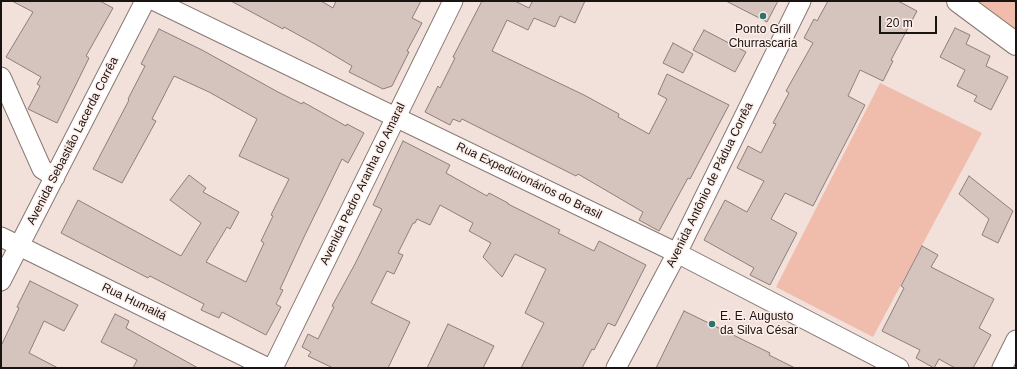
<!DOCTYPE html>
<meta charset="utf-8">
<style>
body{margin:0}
#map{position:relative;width:1017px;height:369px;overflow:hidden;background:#f2e0da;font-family:Helvetica,sans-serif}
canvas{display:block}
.frame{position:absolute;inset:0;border:2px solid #191311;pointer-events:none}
.scale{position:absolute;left:879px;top:16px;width:58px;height:18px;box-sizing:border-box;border:2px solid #191311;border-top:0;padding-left:5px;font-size:12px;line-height:14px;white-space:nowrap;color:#191311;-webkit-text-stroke:3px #fdeeea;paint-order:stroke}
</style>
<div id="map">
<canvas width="1017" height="369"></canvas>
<div class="frame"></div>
<div class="scale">20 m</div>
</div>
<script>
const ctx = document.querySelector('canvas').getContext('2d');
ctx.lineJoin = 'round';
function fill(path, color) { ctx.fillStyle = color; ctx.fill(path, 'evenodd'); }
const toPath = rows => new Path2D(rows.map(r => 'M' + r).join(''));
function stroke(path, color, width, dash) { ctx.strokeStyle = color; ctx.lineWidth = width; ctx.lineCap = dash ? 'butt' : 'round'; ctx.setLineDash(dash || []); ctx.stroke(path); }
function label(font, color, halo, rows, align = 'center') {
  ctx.font = font + ' Helvetica,sans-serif'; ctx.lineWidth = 3; ctx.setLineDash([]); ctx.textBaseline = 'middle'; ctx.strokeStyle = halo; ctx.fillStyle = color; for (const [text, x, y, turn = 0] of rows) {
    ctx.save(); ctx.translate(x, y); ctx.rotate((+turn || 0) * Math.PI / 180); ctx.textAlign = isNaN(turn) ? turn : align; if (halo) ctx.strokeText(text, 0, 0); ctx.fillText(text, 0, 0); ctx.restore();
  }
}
fill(toPath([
 [978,1,1016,1,1016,31,1009,26],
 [880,83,982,133,873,337,776,287]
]), '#f0bcac');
const building = toPath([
 [12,1,100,1,113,8,86,56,89,58,57,123,28,109,40,86,37,84,41,77,6,57,33,12,12,1],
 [231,1,321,1,333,8,336,1,421,1,412,18,422,23,407,51,409,52,392,86,383,89,349,72,352,66,315,44,284,27,283,29,231,1],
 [482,1,515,1,529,8,532,2,529,1,585,1,575,23,560,16,555,27,534,18,528,30,507,20,492,51,584,95,619,114,618,117,649,134,667,99,658,94,667,74,729,105,690,179,688,178,659,231,639,220,643,212,578,174,576,176,462,119,460,122,453,119,450,125,425,112,438,86,440,88,455,58,453,57,482,1],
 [726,1,778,1,767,22,726,1],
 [828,1,898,1,917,11,891,60,893,61,883,81,860,70,848,96,865,105,813,206,785,193,771,219,797,233,770,285,750,275,754,268,704,240,725,200,747,212,764,181,737,168,748,146,761,153,776,124,773,123,789,93,786,91,813,43,804,38,814,19,817,21,828,1],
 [955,28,970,35,966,44,990,56,986,66,1008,77,991,110,974,101,977,96,957,86,965,70,940,57,955,28],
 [159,29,202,50,278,92,302,104,303,102,346,126,347,124,364,133,348,163,342,159,304,237,280,289,283,290,276,304,281,307,266,335,222,312,219,318,201,310,204,304,150,276,148,278,61,233,78,200,181,256,201,223,170,200,189,175,206,188,203,192,239,212,230,229,227,227,206,262,246,282,264,243,261,241,273,216,271,215,289,179,239,156,257,119,209,92,174,76,152,119,156,121,122,183,93,169,129,100,128,99,145,66,141,64,159,29],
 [704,30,746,52,735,72,693,50,704,30],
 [673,43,693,54,683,73,663,63,673,43],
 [403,141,450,165,446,173,487,196,489,193,508,203,508,204,560,230,558,233,594,251,599,241,646,265,615,326,608,323,594,350,592,349,582,368,521,368,544,323,525,313,546,269,515,254,502,277,483,257,491,243,469,231,473,223,440,205,430,225,417,219,415,223,413,223,398,253,403,255,394,274,387,271,371,303,410,322,388,368,333,368,308,356,311,352,302,347,308,334,318,339,334,307,332,306,355,264,382,209,373,205,403,141],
 [969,176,1013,211,998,243,982,235,989,219,959,194,969,176],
 [922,246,938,255,931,267,994,299,979,328,991,335,973,368,955,368,939,359,934,368,916,358,920,350,882,331,904,288,901,286,922,246],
 [30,281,78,305,64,331,44,321,29,353,58,368,1,368,1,346,19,308,17,307,30,281],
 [684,311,770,353,769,355,795,368,656,368,684,311],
 [115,314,129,321,126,328,198,368,133,368,137,360,101,342,115,314],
 [448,324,494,346,483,368,427,368,448,324]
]);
fill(building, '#d5c3be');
stroke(building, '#8e7d79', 1);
const minor = toPath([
 [155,1,677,253,899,368],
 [1,77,42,169,55,177],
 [1,237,268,368],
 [1,281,145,1],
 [273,368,453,1],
 [616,368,677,253,801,1],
 [1002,368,1016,340]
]);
const tertiary = toPath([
 [958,1,1016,44]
]);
stroke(minor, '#887873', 21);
stroke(tertiary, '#887873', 24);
stroke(minor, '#fff', 19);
stroke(tertiary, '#fff', 22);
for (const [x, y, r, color] of [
 [763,16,4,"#2b746d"],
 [712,324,4,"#2b746d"]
]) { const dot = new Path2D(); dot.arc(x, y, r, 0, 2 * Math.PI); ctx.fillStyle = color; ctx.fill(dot); stroke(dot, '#fdeeea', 1.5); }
label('12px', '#191311', '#fdeeea', [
 ["Ponto Grill",763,30],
 ["Churrascaria",763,44],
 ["E. E. Augusto",720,317,"left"],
 ["da Silva César",720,331,"left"]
]);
label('12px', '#191311', '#fdeeea', [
 ["Avenida Sebastião Lacerda Corrêa",73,141,-63],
 ["Rua Expedicionários do Brasil",529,181,26],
 ["Avenida Pedro Aranha do Amaral",363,184,-64],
 ["Avenida Antônio de Pádua Corrêa",710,185,-64],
 ["Rua Humaitá",134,302,26]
]);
</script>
